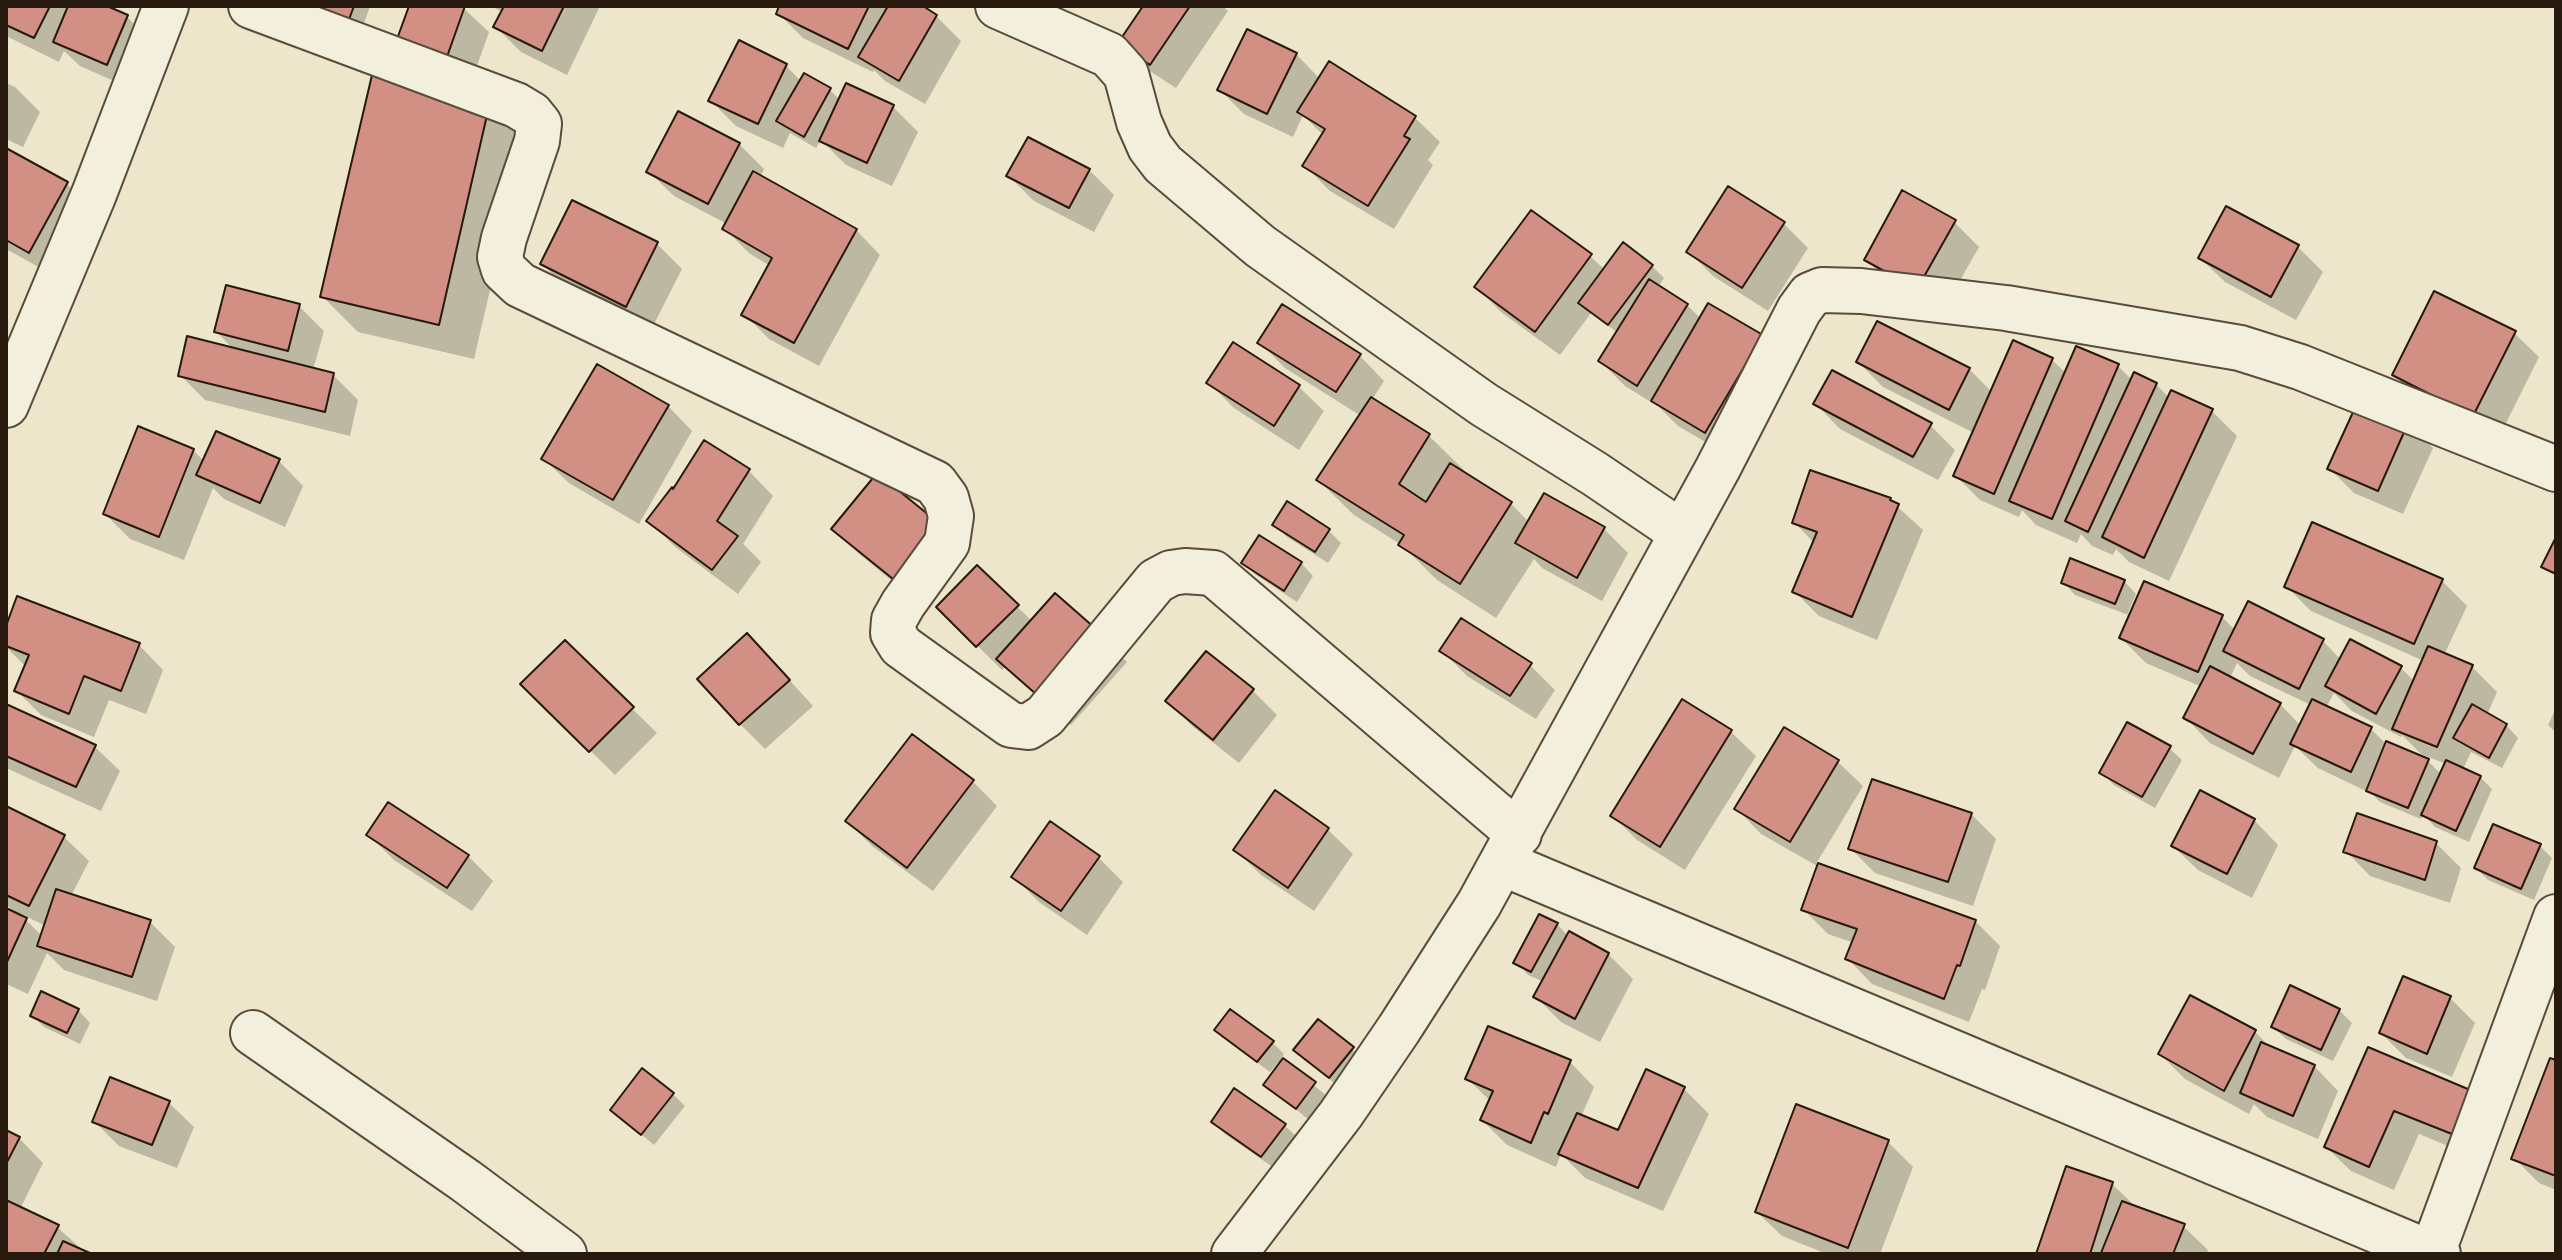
<!DOCTYPE html>
<style>
body{margin:0}
#map{position:relative;width:2562px;height:1260px;overflow:hidden;background:#ede6ca;font-family:"IM FELL English",serif}
canvas{display:block}
.frame{position:absolute;inset:0;border:8px solid #27190e;pointer-events:none}
</style>
<div id="map">
<canvas width="2562" height="1260"></canvas>
<div class="frame"></div>
</div>
<script>
const ctx = document.querySelector('canvas').getContext('2d');
ctx.lineJoin = 'round';
function fill(path, color) { ctx.fillStyle = color; ctx.fill(path, 'evenodd'); }
const toPath = rows => new Path2D(rows.map(r => 'M' + r).join(''));
function stroke(path, color, width, dash) { ctx.strokeStyle = color; ctx.lineWidth = width; ctx.lineCap = dash ? 'butt' : 'round'; ctx.setLineDash(dash || []); ctx.stroke(path); }
fill(toPath([
 [6,6,102,6,127,17,152,42,132,89,80,66,64,51,59,62,6,36],
 [257,6,370,6,357,43],
 [411,6,461,6,489,32,468,91],
 [490,6,600,6,567,75,521,52,496,27,503,12],
 [782,6,919,6,936,16,961,41,925,104,885,81,874,70,873,72,803,38,778,13],
 [1146,6,1223,6,1228,11,1176,88,1145,68,1121,43],
 [1296,54,1320,79,1330,64,1415,118,1440,142,1428,160,1433,165,1394,229,1330,191,1305,166,1324,136,1303,115,1293,137,1244,114,1219,89],
 [786,66,801,81,830,90,840,100,893,107,918,132,892,186,846,165,821,140,816,148,790,133,783,148,736,126,711,101],
 [6,83,15,87,40,112,23,147,6,139],
 [489,104,525,139,474,359,358,332,322,296],
 [739,144,764,169,760,177,856,230,880,255,819,366,769,339,744,314,770,266,749,253,724,228,727,224,674,196,649,172],
 [6,151,67,184,92,209,55,276,6,249],
 [1089,170,1114,195,1094,232,1034,201,1009,176],
 [1954,222,1979,247,1942,312,1891,284,1866,259],
 [1783,223,1808,248,1768,311,1713,276,1688,251],
 [657,244,682,269,651,330,567,288,542,264],
 [2298,247,2323,272,2296,320,2225,282,2200,258],
 [1590,256,1605,270,1652,266,1664,278,1658,287,1687,305,1701,319,1762,337,1730,456,1678,426,1659,407,1625,386,1600,361,1618,333,1591,313,1560,355,1501,312,1477,287],
 [299,306,324,331,313,370,333,375,358,400,350,436,205,400,180,375,235,351,216,331],
 [2514,333,2539,357,2498,439,2419,399,2394,375],
 [1260,343,1360,356,1384,381,1372,400,1429,436,1465,471,1463,473,1511,504,1529,522,1604,529,1628,553,1602,601,1542,568,1534,559,1496,618,1437,580,1403,546,1354,515,1318,480,1361,416,1285,368],
 [1233,345,1299,387,1324,411,1299,450,1234,408,1209,383],
 [2052,360,2066,373,2118,366,2133,381,2156,384,2169,398,2172,393,2212,411,2237,436,2169,581,2129,562,2116,549,2113,555,2092,546,2081,534,2077,543,2036,525,2022,510,2019,517,1980,500,1955,475,1974,433,1883,387,1858,362,1969,369,1992,392],
 [1816,404,1930,425,1955,450,1938,480,1840,429],
 [668,406,692,431,639,524,569,483,544,459],
 [2408,423,2433,448,2403,514,2354,493,2329,468],
 [193,450,205,462,279,461,303,486,285,527,224,499,213,488,184,560,130,539,105,514],
 [749,471,773,496,743,544,761,562,738,594,674,546,649,521],
 [878,476,919,603,858,553,834,529],
 [1890,500,1923,530,1877,640,1819,616,1794,591,1814,543,1795,523],
 [1288,504,1329,531,1341,543,1328,563,1287,537,1275,524],
 [1260,537,1301,563,1313,576,1297,602,1256,575,1243,563],
 [977,568,1032,621,1102,638,1127,662,1071,725,1006,666,1002,670,938,607],
 [2124,581,2136,594,2127,615,2131,616,2221,616,2236,631,2323,641,2341,660,2401,668,2415,682,2424,661,2311,611,2286,586,2442,581,2467,606,2444,655,2472,667,2497,692,2487,715,2506,725,2518,738,2502,768,2471,752,2463,769,2480,777,2492,789,2469,842,2435,827,2423,814,2421,819,2380,802,2372,794,2318,768,2295,746,2279,778,2210,743,2186,718,2202,687,2146,663,2121,638,2131,616,2075,595,2063,582],
 [2237,663,2250,676,2311,705,2301,726,2280,704,2230,678],
 [2334,693,2352,711,2401,737,2402,735,2427,760,2387,745,2371,729,2326,708],
 [2421,754,2446,764,2441,774],
 [6,632,139,645,163,670,146,714,109,700,94,737,41,715,16,690,26,667,6,647],
 [565,643,657,733,615,775,523,684],
 [1442,651,1530,665,1555,690,1536,719,1467,676],
 [1206,654,1253,691,1277,715,1239,763,1192,726,1168,701],
 [772,661,813,706,765,749,740,724],
 [6,707,95,747,120,771,101,811,6,768],
 [2556,708,2556,733,2548,725],
 [1784,730,1838,762,1863,786,1816,864,1975,921,2000,946,1985,990,1982,989,1969,1022,1872,984,1848,959,1854,943,1828,934,1803,909,1819,867,1761,834,1737,809],
 [1731,732,1756,756,1685,870,1637,840,1613,816],
 [2169,748,2182,760,2155,808,2114,785,2102,773],
 [972,781,997,806,933,891,872,846,847,821],
 [1276,793,1328,830,1353,854,1314,911,1261,875,1236,850],
 [389,805,468,856,493,881,472,911,394,860,369,835],
 [6,808,64,837,89,861,71,896,150,922,175,947,157,1001,64,970,47,953,28,994,6,984,6,911,17,915,6,904],
 [21,914,46,926,42,936,21,915],
 [1971,814,1996,839,1973,906,1875,873,1850,848],
 [2358,816,2436,843,2461,868,2450,903,2370,876,2346,851],
 [2254,820,2278,845,2252,898,2198,870,2173,846],
 [2540,846,2552,858,2534,900,2488,880,2476,868],
 [1098,857,1123,882,1087,935,1039,902,1014,877],
 [1557,924,1568,936,1608,954,1633,979,1600,1042,1561,1022,1536,997,1544,982,1528,975,1516,962],
 [2191,998,2255,1032,2272,1049,2314,1066,2338,1091,2318,1139,2267,1117,2254,1104,2249,1114,2185,1079,2160,1054],
 [2450,998,2475,1023,2452,1077,2406,1058,2381,1033],
 [78,1010,90,1023,80,1044,44,1027,32,1015],
 [2339,1010,2352,1023,2333,1061,2286,1039,2273,1027],
 [1217,1030,1272,1042,1284,1054,1281,1059,1327,1096,1309,1120,1266,1085,1281,1065,1278,1063,1270,1072,1229,1042],
 [1352,1049,1365,1061,1342,1089,1308,1062],
 [2368,1050,2482,1160,2419,1134,2394,1190,2351,1171,2326,1147],
 [1570,1062,1594,1087,1581,1117,1619,1133,1684,1089,1709,1114,1663,1211,1585,1178,1561,1154,1556,1167,1507,1145,1482,1120,1491,1102,1468,1079],
 [2556,1062,2556,1190,2539,1183,2514,1158],
 [673,1094,685,1106,654,1145,612,1110],
 [169,1103,194,1127,177,1168,119,1146,94,1121],
 [1213,1121,1284,1125,1297,1137,1274,1168,1225,1134],
 [6,1132,19,1138,43,1163,20,1209,57,1227,87,1254,6,1254],
 [1888,1142,1913,1167,1880,1254,1827,1254,1782,1236,1757,1212],
 [2112,1184,2138,1209,2183,1226,2208,1250,2207,1254,2038,1254]
]), '#0003');
const building = toPath([
 [6,6,50,6,34,38,6,25,6,6],
 [68,6,107,6,128,15,107,65,53,42,68,6],
 [324,6,354,6,344,33,318,24,324,6],
 [409,6,465,6,443,68,393,50,409,6],
 [504,6,564,6,542,51,493,27,504,6],
 [779,6,869,6,848,49,776,14,779,6],
 [888,6,923,6,937,15,899,81,858,57,888,6],
 [1143,6,1190,6,1150,65,1118,43,1143,6],
 [1247,29,1297,53,1267,114,1217,90,1247,29],
 [739,40,787,64,758,124,708,101,739,40],
 [1329,61,1416,116,1404,136,1410,139,1368,206,1302,166,1325,129,1297,112,1329,61],
 [804,73,831,88,804,137,776,121,804,73],
 [372,75,490,102,439,325,320,297,372,75],
 [846,83,894,105,867,163,819,141,846,83],
 [678,111,740,143,708,204,646,172,678,111],
 [1028,137,1090,169,1069,208,1006,176,1028,137],
 [6,148,68,182,29,253,6,240,6,148],
 [753,171,857,229,794,343,741,315,772,258,722,229,753,171],
 [1728,186,1785,222,1742,288,1686,252,1728,186],
 [1902,190,1956,220,1917,289,1864,260,1902,190],
 [572,200,658,242,626,307,540,264,572,200],
 [2226,206,2299,245,2271,297,2198,258,2226,206],
 [1531,210,1592,254,1535,332,1474,287,1531,210],
 [1623,242,1653,265,1608,325,1578,303,1623,242],
 [1649,279,1688,304,1637,386,1598,361,1649,279],
 [226,285,300,304,288,351,214,332,226,285],
 [2434,291,2516,331,2473,416,2392,375,2434,291],
 [1708,303,1763,335,1705,433,1651,401,1708,303],
 [1282,304,1361,354,1336,392,1257,343,1282,304],
 [1877,321,1970,368,1949,410,1856,362,1877,321],
 [187,336,334,373,325,412,178,376,187,336],
 [2013,340,2053,358,1994,494,1953,476,2013,340],
 [1233,342,1300,385,1274,426,1206,383,1233,342],
 [2076,346,2119,364,2052,519,2009,501,2076,346],
 [597,364,669,405,613,500,541,459,597,364],
 [1832,370,1932,423,1913,457,1813,404,1832,370],
 [2134,372,2157,383,2088,532,2065,521,2134,372],
 [2171,390,2213,409,2144,558,2102,537,2171,390],
 [1371,397,1430,434,1399,484,1426,502,1450,463,1512,502,1460,584,1398,545,1404,535,1316,480,1371,397],
 [2359,399,2409,421,2378,491,2327,469,2359,399],
 [138,426,194,449,159,537,103,514,138,426],
 [216,431,280,459,260,503,196,475,216,431],
 [704,440,750,469,717,521,738,536,712,570,646,521,672,487,673,489,704,440],
 [1810,470,1891,498,1890,500,1899,504,1852,617,1792,592,1817,532,1792,523,1810,470],
 [877,473,940,524,893,579,831,529,877,473],
 [1544,493,1605,527,1577,578,1515,543,1544,493],
 [1287,501,1330,529,1315,552,1272,525,1287,501],
 [2312,522,2443,579,2414,644,2284,587,2312,522],
 [1259,535,1302,562,1284,591,1241,563,1259,535],
 [2556,537,2556,574,2541,567,2556,537],
 [2070,558,2125,580,2115,604,2061,583,2070,558],
 [977,565,1019,605,976,647,936,607,977,565],
 [2144,581,2223,615,2198,672,2119,638,2144,581],
 [1055,593,1104,636,1045,702,996,659,1055,593],
 [17,596,140,643,121,691,84,676,69,714,14,691,29,655,6,646,6,626,17,596],
 [2248,601,2324,639,2299,689,2223,651,2248,601],
 [1461,618,1532,663,1510,696,1439,651,1461,618],
 [747,633,790,680,739,725,697,679,747,633],
 [2350,639,2402,666,2376,714,2325,686,2350,639],
 [565,640,634,707,589,752,520,684,565,640],
 [2428,646,2473,665,2437,747,2392,729,2428,646],
 [1206,651,1254,689,1213,740,1165,701,1206,651],
 [2210,666,2281,703,2253,754,2183,718,2210,666],
 [1682,699,1732,730,1660,847,1610,816,1682,699],
 [2312,699,2372,727,2351,772,2290,744,2312,699],
 [6,704,96,745,76,787,6,756,6,704],
 [2472,704,2507,724,2489,758,2453,738,2472,704],
 [2127,722,2171,746,2142,797,2099,773,2127,722],
 [1784,727,1839,760,1790,842,1734,809,1784,727],
 [912,734,974,780,907,868,845,821,912,734],
 [2386,741,2429,759,2408,808,2366,791,2386,741],
 [2446,760,2481,776,2456,831,2421,815,2446,760],
 [1872,779,1972,813,1948,882,1848,849,1872,779],
 [1275,790,1329,828,1288,888,1233,850,1275,790],
 [2200,790,2255,819,2227,874,2171,846,2200,790],
 [388,802,469,855,447,888,366,835,388,802],
 [6,806,65,835,29,906,6,895,6,806],
 [2357,813,2437,841,2425,880,2343,852,2357,813],
 [1050,821,1100,856,1061,911,1011,877,1050,821],
 [2493,824,2541,844,2521,889,2474,868,2493,824],
 [1818,863,1976,920,1960,966,1957,965,1944,999,1845,959,1857,929,1801,910,1818,863],
 [56,889,151,920,132,977,37,946,56,889],
 [6,908,27,918,6,964,6,908],
 [1539,914,1558,923,1531,972,1513,963,1539,914],
 [1569,931,1609,953,1575,1019,1533,997,1569,931],
 [2403,976,2451,996,2427,1054,2379,1033,2403,976],
 [2290,985,2340,1009,2321,1050,2271,1027,2290,985],
 [41,991,79,1009,67,1033,30,1016,41,991],
 [2190,995,2256,1030,2224,1091,2158,1054,2190,995],
 [1230,1009,1274,1041,1257,1062,1214,1030,1230,1009],
 [1318,1019,1354,1047,1329,1078,1293,1050,1318,1019],
 [1488,1026,1571,1060,1548,1114,1544,1112,1531,1143,1480,1120,1493,1091,1465,1079,1488,1026],
 [2261,1042,2315,1065,2293,1116,2240,1093,2261,1042],
 [2368,1047,2475,1092,2457,1136,2394,1111,2369,1167,2324,1147,2368,1047],
 [1283,1058,1316,1082,1296,1109,1263,1085,1283,1058],
 [2550,1058,2556,1060,2556,1176,2511,1159,2550,1058],
 [642,1068,674,1093,641,1135,610,1110,642,1068],
 [1646,1069,1685,1087,1638,1188,1558,1154,1577,1113,1618,1130,1646,1069],
 [110,1077,170,1101,152,1145,92,1122,110,1077],
 [1234,1088,1286,1124,1261,1157,1211,1122,1234,1088],
 [1796,1104,1889,1140,1848,1248,1755,1212,1796,1104],
 [6,1130,20,1137,6,1164,6,1130],
 [2066,1166,2113,1182,2090,1254,2036,1254,2066,1166],
 [6,1200,59,1225,44,1254,6,1254,6,1200],
 [2122,1201,2185,1224,2173,1254,2101,1253,2122,1201],
 [63,1241,92,1254,57,1254,63,1241]
]);
fill(building, '#d29084');
stroke(building, '#27190e', 2);
const minor = toPath([
 [251,6,516,105,531,114,539,124,537,141,504,238,500,257,504,270,520,285,935,483,946,498,951,516,947,543,903,604,894,620,893,633,901,646,1011,725,1028,727,1045,716,1156,581,1171,573,1185,571,1213,573,1519,834],
 [998,6,1109,55,1126,74,1139,122,1150,147,1163,164,1260,246,1483,404,1595,474,1682,533],
 [6,405,94,194,166,6],
 [1502,863,2411,1245,2438,1254],
 [253,1033,466,1181,564,1254],
 [1234,1254,1341,1114,1399,1029,1479,904,1718,468,1799,310,1810,295,1822,290,1861,291,2006,308,2240,348,2300,367,2556,469],
 [2432,1254,2556,917]
]);
stroke(minor, '#584c3d', 48);
stroke(minor, '#f3efdd', 44);
</script>
